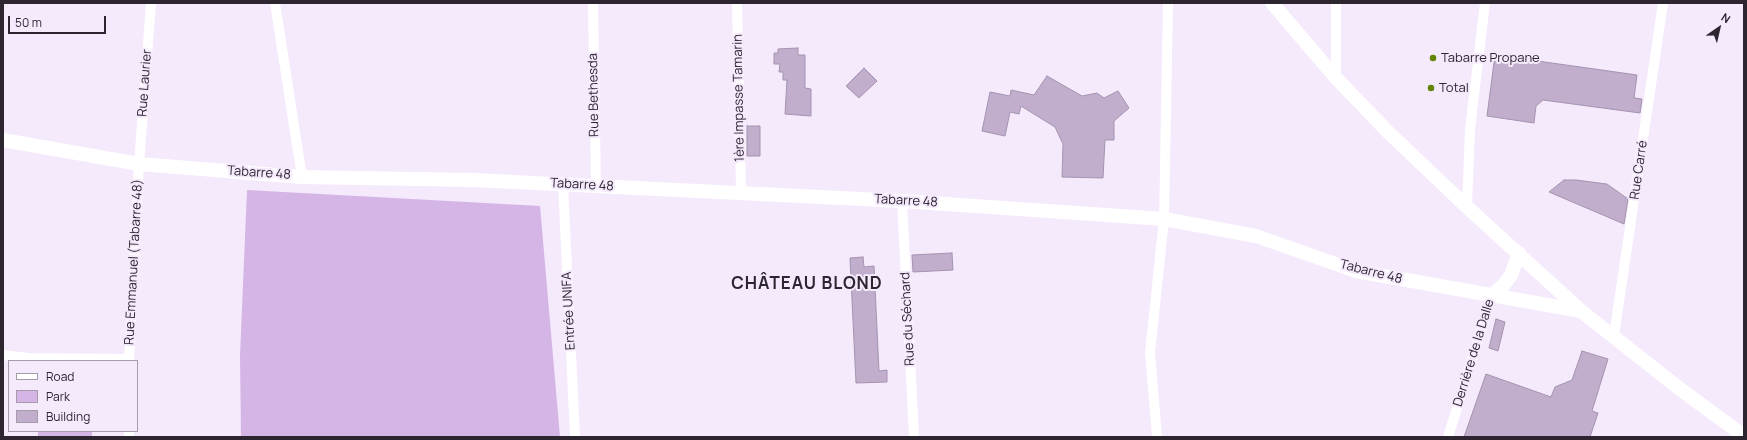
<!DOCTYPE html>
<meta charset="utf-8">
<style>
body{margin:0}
#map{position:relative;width:1747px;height:440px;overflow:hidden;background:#f5e9fc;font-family:Manrope,sans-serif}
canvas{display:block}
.frame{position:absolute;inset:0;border:4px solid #2d2631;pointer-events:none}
.legend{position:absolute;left:8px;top:360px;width:130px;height:72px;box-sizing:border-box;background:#f5e9fc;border:1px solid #a59bab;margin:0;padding:5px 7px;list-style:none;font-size:12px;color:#2d2631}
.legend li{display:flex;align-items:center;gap:8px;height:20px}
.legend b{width:20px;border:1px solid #a59bab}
.north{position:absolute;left:1699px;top:8px;width:40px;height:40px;-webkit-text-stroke:3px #f5e9fc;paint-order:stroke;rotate:34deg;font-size:11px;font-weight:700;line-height:16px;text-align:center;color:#2d2631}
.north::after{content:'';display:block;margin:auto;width:14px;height:18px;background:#2d2631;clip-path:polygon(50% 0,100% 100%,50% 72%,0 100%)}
.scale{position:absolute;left:8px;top:16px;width:98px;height:18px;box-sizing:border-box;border:2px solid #2d2631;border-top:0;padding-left:5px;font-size:12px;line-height:14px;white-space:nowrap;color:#2d2631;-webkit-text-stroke:3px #f5e9fc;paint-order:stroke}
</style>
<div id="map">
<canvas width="1747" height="440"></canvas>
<div class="frame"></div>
<ul class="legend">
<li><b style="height:5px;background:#fff"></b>Road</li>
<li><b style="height:11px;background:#d4b5e6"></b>Park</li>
<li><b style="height:11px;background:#c0aecc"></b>Building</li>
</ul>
<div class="north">N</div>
<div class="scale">50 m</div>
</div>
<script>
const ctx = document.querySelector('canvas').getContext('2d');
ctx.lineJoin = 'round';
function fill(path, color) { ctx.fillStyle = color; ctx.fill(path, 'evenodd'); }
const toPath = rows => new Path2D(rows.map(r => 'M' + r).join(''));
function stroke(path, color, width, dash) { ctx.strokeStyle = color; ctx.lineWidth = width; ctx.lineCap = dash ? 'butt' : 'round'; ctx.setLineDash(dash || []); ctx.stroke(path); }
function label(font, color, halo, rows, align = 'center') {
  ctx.font = font + ' Manrope,sans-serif'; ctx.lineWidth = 4; ctx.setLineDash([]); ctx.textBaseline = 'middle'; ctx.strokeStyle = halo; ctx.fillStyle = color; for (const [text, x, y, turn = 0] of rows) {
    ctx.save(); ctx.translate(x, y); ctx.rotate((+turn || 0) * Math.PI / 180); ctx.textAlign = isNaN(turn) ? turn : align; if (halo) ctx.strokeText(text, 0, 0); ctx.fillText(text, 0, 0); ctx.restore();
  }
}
fill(toPath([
 [247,190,540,206,560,437,241,437,240,356],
 [38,431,92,431,92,437,38,437]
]), '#d4b5e6');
const building = toPath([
 [798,48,798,55,805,55,805,88,811,89,811,116,785,114,787,80,783,80,783,72,779,72,780,64,774,64,774,53,778,53,778,49,798,48],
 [1495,55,1637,75,1634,98,1642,99,1640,113,1543,100,1536,106,1534,123,1487,116,1495,55],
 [864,68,877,81,859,98,846,86,864,68],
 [1047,76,1082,96,1097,93,1104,98,1118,91,1129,108,1114,121,1114,140,1105,140,1103,178,1062,177,1063,144,1055,127,1021,106,1019,114,1010,112,1005,136,982,131,990,92,1010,96,1011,90,1034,95,1047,76],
 [747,126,760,126,760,156,747,156,747,126],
 [1564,180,1576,180,1607,184,1628,199,1624,224,1549,192,1564,180],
 [952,253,953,270,913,272,912,255,952,253],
 [863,257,864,267,874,266,879,371,887,370,887,382,856,383,850,258,863,257],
 [1496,319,1505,322,1498,351,1489,348,1496,319],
 [1582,351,1608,359,1592,411,1598,413,1590,437,1464,437,1486,374,1551,397,1555,387,1572,380,1582,351]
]);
fill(building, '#c0aecc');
stroke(building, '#a493b0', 1);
stroke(toPath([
 [275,3,302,177],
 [593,3,596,186],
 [737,3,741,193],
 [1336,3,1336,78],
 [563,184,575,437],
 [902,201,914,437],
 [1467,207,1470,129,1485,3],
 [1614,336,1663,3],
 [3,355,28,358,129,359],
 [129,361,139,164,151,3],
 [129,431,129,437],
 [1157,437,1150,353,1164,219,1168,3],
 [1448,437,1492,295]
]), '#fff', 10);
stroke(toPath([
 [1272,3,1336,78,1388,132,1467,207,1581,311,1680,389,1744,436],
 [3,140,139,164,302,177,473,180,902,201,1164,219,1256,236,1356,271,1581,311],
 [1492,295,1503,286,1511,275,1519,253]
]), '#fff', 14);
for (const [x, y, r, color] of [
 [1433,58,4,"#628502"],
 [1431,88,4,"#628502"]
]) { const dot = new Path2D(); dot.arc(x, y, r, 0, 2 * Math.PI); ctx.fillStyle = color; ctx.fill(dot); stroke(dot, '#f5e9fc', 1.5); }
label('13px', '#2d2631', '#f5e9fc', [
 ["Tabarre Propane",1441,58],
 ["Total",1439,88]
], 'left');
label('13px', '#2d2631', '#f5e9fc', [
 ["Rue Laurier",145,83,-86],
 ["Rue Bethesda",594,95,-91],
 ["1ère Impasse Tamarin",739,98,-91],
 ["Rue Carré",1639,170,-82],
 ["Tabarre 48",259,173,4],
 ["Tabarre 48",582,185,3],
 ["Tabarre 48",906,201,3],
 ["Rue Emmanuel (Tabarre 48)",134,262,-87],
 ["Tabarre 48",1371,272,14],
 ["Entrée UNIFA",569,311,-93],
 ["Rue du Séchard",908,319,-93],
 ["Derrière de la Dalle",1474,353,-73]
]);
ctx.letterSpacing = '1px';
label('bold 17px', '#2d2631', '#f5e9fc', [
 ["CHÂTEAU BLOND",807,284]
]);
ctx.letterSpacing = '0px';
</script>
